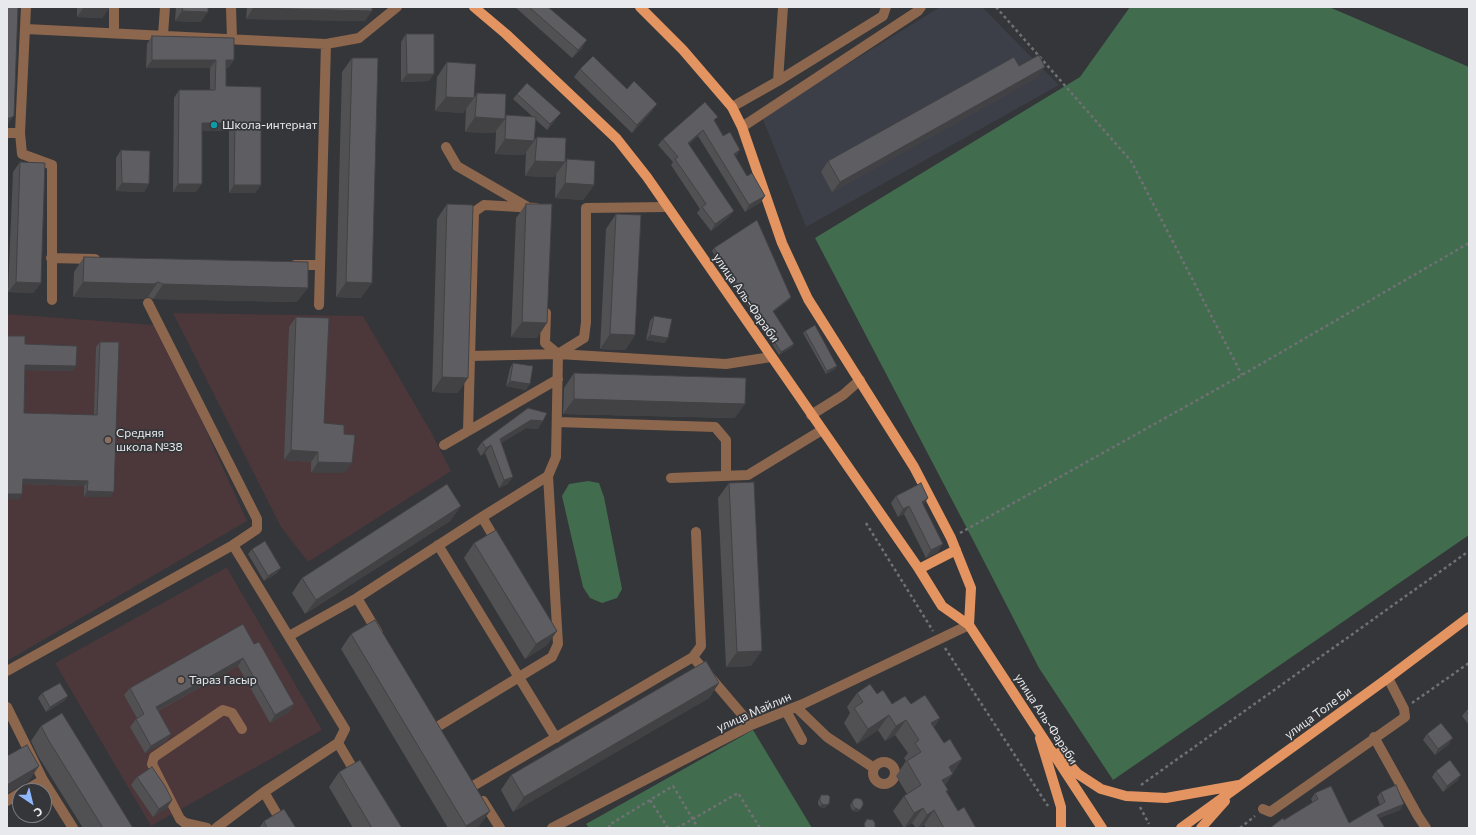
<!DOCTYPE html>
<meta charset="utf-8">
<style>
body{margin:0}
#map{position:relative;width:1476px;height:835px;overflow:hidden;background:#343639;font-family:Commissioner,sans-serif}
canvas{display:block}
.frame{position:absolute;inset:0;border:8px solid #e8e9ec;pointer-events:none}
.north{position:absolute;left:12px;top:783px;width:40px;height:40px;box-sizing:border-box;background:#343639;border:1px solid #7c7e81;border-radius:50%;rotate:145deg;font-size:11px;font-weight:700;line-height:16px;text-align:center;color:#e8e9ec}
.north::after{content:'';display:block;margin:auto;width:14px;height:18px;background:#90b8fd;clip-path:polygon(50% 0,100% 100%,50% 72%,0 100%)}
</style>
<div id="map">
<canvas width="1476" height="835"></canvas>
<div class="frame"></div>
<div class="north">С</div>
</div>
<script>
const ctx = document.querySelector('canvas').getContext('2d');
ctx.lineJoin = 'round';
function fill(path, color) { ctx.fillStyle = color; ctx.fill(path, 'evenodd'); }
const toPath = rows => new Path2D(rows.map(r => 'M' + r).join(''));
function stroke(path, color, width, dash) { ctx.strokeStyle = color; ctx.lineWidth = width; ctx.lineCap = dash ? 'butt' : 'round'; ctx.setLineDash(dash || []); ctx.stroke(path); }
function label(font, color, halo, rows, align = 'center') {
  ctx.font = font + ' Commissioner,sans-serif'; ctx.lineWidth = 3.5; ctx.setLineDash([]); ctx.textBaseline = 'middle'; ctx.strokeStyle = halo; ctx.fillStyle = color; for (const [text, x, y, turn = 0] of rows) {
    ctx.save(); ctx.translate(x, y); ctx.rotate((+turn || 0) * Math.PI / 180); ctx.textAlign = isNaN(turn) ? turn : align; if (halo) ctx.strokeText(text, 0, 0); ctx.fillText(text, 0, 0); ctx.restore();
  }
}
fill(toPath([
 [940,7,982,7,1059,85,806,227,762,117]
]), '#3c3f48');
fill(toPath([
 [173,313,363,316,431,432,451,471,308,562,281,527],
 [7,314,154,325,173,358,247,521,7,661],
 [231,565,227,568,322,730,151,826,55,663]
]), '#4c373b');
fill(toPath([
 [1130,7,1329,7,1469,67,1469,535,1113,780,1039,668,973,540,815,238,1080,77],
 [588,481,599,483,604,497,622,589,617,598,602,603,590,598,583,587,562,496,569,484],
 [753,730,812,828,589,828,586,824]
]), '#426c4e');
stroke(toPath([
 [996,7,1131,161,1242,375],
 [866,523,933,631],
 [960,533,1242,375,1469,243],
 [945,648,1048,806],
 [1412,703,1469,663],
 [1141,785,1469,551],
 [1140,807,1149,824],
 [610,828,609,825,650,800],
 [668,828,650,800,673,786,698,828],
 [677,828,738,793,760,828],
 [1240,828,1255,816]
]), '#6f7174', 2.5, [3, 3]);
stroke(toPath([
 [26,7,20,133,22,154,52,165,52,300],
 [231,7,232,39],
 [26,29,326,44,359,38,397,7],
 [114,33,114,7],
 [163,35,165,7],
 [778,81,783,7],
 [732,107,778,81,883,16,886,7],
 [742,127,918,11,921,7],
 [7,133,20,133],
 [446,147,457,166,526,206],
 [51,258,95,259],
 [295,265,320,265],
 [319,305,326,44],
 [546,313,545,343,558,354],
 [470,356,558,354,726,364,771,357],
 [811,415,843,395,860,380],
 [557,422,715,427,726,440,726,476],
 [468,431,474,212,484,205,536,208],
 [444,445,558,379],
 [671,478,748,475,822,430],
 [482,517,498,544],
 [438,545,556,738],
 [357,598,378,633],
 [289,636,357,598,482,517,548,476,556,457,558,354,584,338,586,322,586,208,667,207],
 [693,657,751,725],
 [7,671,233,545,257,529,257,519,148,303],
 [7,707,43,780,73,828],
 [796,707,827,737,874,768],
 [786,711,802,740],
 [437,727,552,657,558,644,548,476],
 [1374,737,1418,816,1426,828],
 [338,743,358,777],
 '873 773a11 11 0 1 1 22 0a11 11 0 1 1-22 0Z',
 [473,786,693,657,701,646,696,532],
 [24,791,43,780],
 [264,792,285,828],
 [7,801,20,793],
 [483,801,500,828],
 [1263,809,1270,812,1405,717,1404,709,1388,678],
 [207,828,185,823,180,819,152,764,154,757,223,710,232,713,242,729],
 [216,828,264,792,338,743,345,729,233,545],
 [552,828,751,725,803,704,969,625]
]), '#8d664e', 10);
stroke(toPath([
 [474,7,506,34,617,139,647,177,919,569,942,606,969,625,1102,828],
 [640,7,683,50,732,107,742,127,782,243,808,299,914,467,951,538,971,588,969,625],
 [919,569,956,550],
 [1040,738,1061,807,1061,828],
 [1059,753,1078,774,1101,789,1126,796,1166,798,1239,785],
 [1181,828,1388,678,1469,617],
 [1201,828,1225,801]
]), '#e39460', 10);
fill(toPath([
 [77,7,109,7,109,8,102,18,77,17],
 [176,7,208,7,201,22,175,21],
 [247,7,372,7,365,21,246,19],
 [515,7,548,7,582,48,572,58],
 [406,34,429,81,401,82,401,42],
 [152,36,234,60,228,68,226,68,226,86,261,185,255,193,229,193,229,131,202,131,196,192,173,192,174,98,179,90,210,90,210,68,146,68,147,44],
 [352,58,361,298,336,297,342,72],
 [447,62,474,98,477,93,505,118,506,115,533,117,513,99,517,94,557,118,547,130,536,120,534,140,537,137,565,162,567,159,594,185,583,200,555,198,556,174,554,177,525,176,526,152,524,155,495,154,496,131,494,133,465,132,466,108,463,113,435,111,437,77],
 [1019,66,1038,77,832,192,821,172,828,161],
 [580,69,627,89,657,104,652,111,632,133,574,77],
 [715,121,736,157,761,202,745,212,698,136,689,144,729,217,711,231,697,213,700,209,671,165,673,162,658,145,663,139],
 [121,150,149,184,144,192,116,191,116,158],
 [20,162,41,283,33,293,8,292,13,172],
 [447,204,458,393,432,392,437,219],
 [526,204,537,338,511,337,516,218],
 [616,214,635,335,625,350,600,349,606,229],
 [714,248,790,299,773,312,794,344,792,347,779,355,712,251],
 [84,257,297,302,153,299,148,297,143,299,73,297,74,272],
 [654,316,665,343,646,340,650,321],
 [296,317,324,423,344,434,345,473,311,473,311,462,284,460,289,327],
 [805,331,837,366,835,369,826,374,803,333],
 [100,342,110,497,84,497,84,486,22,484,22,494,18,500,25,344,76,366,72,371,25,370,24,413,94,415,96,347],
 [513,363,526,390,506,386,510,368],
 [574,373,735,418,563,414,564,388],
 [528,408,538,429,526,428,501,443,508,484,499,488,485,453,481,456,477,449,482,442],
 [729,483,751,666,726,667,718,498],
 [896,496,923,505,938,552,926,558,904,514,898,517,891,503],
 [461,506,450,521,305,614,292,593,302,578],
 [474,543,557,631,547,645,525,659,464,558],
 [252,549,277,573,264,581,248,554],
 [351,634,490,811,479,826,476,828,448,828,341,649],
 [254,644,294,704,289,712,270,723,238,666,158,711,171,734,165,742,145,753,130,727,136,719,137,718,124,695,130,688],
 [719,683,709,698,513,812,501,790,511,775],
 [42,693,68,696,64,701,46,712,38,698],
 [857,693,877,694,892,704,911,704,940,718,934,727,944,743,962,759,945,785,948,790,947,792,958,811,976,828,926,828,924,825,919,828,916,828,912,823,904,828,893,811,904,796,907,794,896,776,906,761,904,758,908,753,895,735,885,741,878,730,857,744,844,723,850,713,847,707],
 [1469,709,1469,725,1462,716,1466,711],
 [41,726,133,828,83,828,38,756,31,741],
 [1427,734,1449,744,1435,755,1423,740],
 [1436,771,1458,780,1443,792,1432,777],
 [339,772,402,828,353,828,329,787],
 [137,777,172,800,167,808,153,817,131,785],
 [1381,792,1400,810,1379,818,1385,828,1284,820,1313,803,1311,799,1315,793,1349,823,1380,805,1377,797],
 [821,795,827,806,824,808,820,807,818,804,818,801],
 [854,799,858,812,853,811,851,808,850,805],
 [264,821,296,828,259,828]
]), '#515154');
fill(toPath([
 [84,7,109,8,102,18,77,17],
 [253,8,372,11,365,21,246,19],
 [182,11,208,12,201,22,175,21],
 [587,40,582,48,572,58,578,50],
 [152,60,216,60,210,68,146,68],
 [226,60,234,60,228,68,220,68],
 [1045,67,1038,77,832,192,840,182],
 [407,74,434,74,429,81,401,82],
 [446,97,474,98,463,113,435,111],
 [657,104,652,111,632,133,637,125],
 [561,113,557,118,547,130,550,124],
 [14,116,7,126,7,118],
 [475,117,505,119,494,133,465,132],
 [202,123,235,123,229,131,197,131],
 [703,130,698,136,683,149,688,143],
 [505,139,534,141,524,155,495,154],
 [740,150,736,157,734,154],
 [535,161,565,162,554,177,525,176],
 [122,183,149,184,144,192,116,191],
 [565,183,594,185,583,200,555,198],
 [178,184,202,184,196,192,173,192],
 [234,185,261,185,255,193,229,193],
 [765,196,761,202,745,212,749,205],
 [734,211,729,217,711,231,715,224],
 [16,282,41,283,33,293,8,292],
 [83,282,158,282,148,297,143,299,73,297],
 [346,282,372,283,361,298,336,297],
 [163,284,308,288,297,302,153,299],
 [791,297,790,299,771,313,773,311],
 [522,322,547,323,537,338,511,337],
 [610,334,635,335,625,350,600,349],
 [650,335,668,338,665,343,646,340],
 [794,344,792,347,779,355,781,352],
 [25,365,76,366,72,371,22,370],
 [837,366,835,369,826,374,827,371],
 [442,377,468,378,458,393,432,392],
 [510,381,530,384,526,390,506,386],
 [574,399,745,404,735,418,563,414],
 [531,420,543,421,538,429,526,428,495,447,500,439],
 [491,445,485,453,481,456,486,448],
 [291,450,318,452,311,462,284,460],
 [318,462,352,463,345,473,311,473],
 [513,477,508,484,499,488,504,480],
 [23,479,88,481,84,486,19,484],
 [87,491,114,492,110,497,84,497],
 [7,494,22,494,18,500,7,499],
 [928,498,923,506,922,502],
 [461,506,450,521,305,614,316,600],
 [909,506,904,514,898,517,903,509],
 [943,544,938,552,926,558,931,550],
 [281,568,277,573,264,581,268,576],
 [557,631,547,645,525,659,536,644],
 [762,651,751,666,726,667,737,652],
 [243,658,238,666,150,715,156,707],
 [719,683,709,698,513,812,524,797],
 [68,696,64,701,46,712,50,707],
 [294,704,289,712,270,723,275,715],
 [889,715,878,730,857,744,868,729],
 [940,718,929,733,931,723],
 [906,720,895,735,885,741,896,726],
 [171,734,165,742,145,753,151,746],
 [1453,738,1449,744,1435,755,1438,749],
 [962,759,952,774,949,767],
 [39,766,29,781,7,794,7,785],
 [953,774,943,788,942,780],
 [1461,775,1458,780,1443,792,1447,786],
 [172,800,167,808,153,817,159,809],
 [822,804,829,804,827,806,824,808,820,807],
 [1404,804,1400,810,1373,821,1377,815],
 [855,808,860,810,858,812,853,811],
 [923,808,912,823,904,828,914,813],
 [934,810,924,825,919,828,918,828,927,815],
 [490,811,479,826,476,828,464,828,466,826]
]), '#424245');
const building = toPath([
 [7,7,18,7,14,116,10,118,7,118,7,7],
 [84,7,109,7,109,8,84,7],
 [183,7,208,7,208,12,182,11,183,7],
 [253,7,372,7,372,11,253,8,253,7],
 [529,7,548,7,587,40,578,50,529,7],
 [406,34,434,34,434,74,407,74,406,34],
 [152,36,234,38,234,60,226,60,226,86,261,87,261,185,234,185,235,123,202,123,202,184,178,184,179,90,215,90,216,60,152,60,152,36],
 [1039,55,1045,67,840,182,828,161,1014,57,1019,66,1039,55],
 [593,56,627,89,634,81,657,104,637,125,580,69,593,56],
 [352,58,378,58,372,283,346,282,352,58],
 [447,62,476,64,474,98,446,97,447,62],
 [527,83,561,113,550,124,517,94,527,83],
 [477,93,506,94,505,119,475,117,477,93],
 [705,102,718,117,714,120,723,136,730,132,740,150,734,154,747,176,752,173,765,196,749,205,703,130,688,143,734,211,715,224,702,207,706,204,675,159,678,157,663,139,705,102],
 [506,115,536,117,534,141,505,139,506,115],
 [537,137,566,138,565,162,535,161,537,137],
 [121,150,150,151,149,184,122,183,121,150],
 [567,159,595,161,594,185,565,183,567,159],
 [20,162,45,163,41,283,16,282,20,162],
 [447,204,473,205,468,378,442,377,447,204],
 [526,204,552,204,547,323,522,322,526,204],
 [616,214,641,215,635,335,610,334,616,214],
 [757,220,791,297,773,311,794,344,781,352,714,248,757,220],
 [84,257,308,262,308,288,163,284,158,282,154,284,83,282,84,257],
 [654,316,672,319,668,338,650,335,654,316],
 [296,317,329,318,324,423,344,425,344,434,355,435,352,463,318,462,318,452,291,450,296,317],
 [815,325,837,366,827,371,805,331,815,325],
 [7,336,25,336,25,344,77,346,76,366,25,365,24,413,97,415,100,342,119,342,114,492,87,491,88,481,23,479,22,494,7,494,7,336],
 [513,363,533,366,530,384,510,381,513,363],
 [574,373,746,378,745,404,574,399,574,373],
 [528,408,547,413,543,421,531,420,500,439,513,477,504,480,491,445,486,448,482,442,528,408],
 [754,482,762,651,737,652,729,483,754,482],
 [921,483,928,498,922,502,943,544,931,550,909,506,903,509,896,496,921,483],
 [447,484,461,506,316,600,302,578,447,484],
 [496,530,557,631,536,644,474,543,496,530],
 [265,541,281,568,268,576,252,549,265,541],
 [375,620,490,811,466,826,351,634,375,620],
 [243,624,254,644,259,642,294,704,275,715,243,658,156,707,171,734,151,746,136,719,144,714,130,688,243,624],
 [706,661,719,683,524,797,511,775,706,661],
 [60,683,68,696,50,707,42,693,60,683],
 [870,684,877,694,883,690,892,704,905,696,911,704,925,695,940,718,931,723,944,743,950,739,962,759,949,767,953,774,942,780,948,790,946,791,958,811,964,807,976,828,944,828,934,810,927,815,923,808,914,813,904,796,921,785,907,761,921,752,915,743,919,740,906,720,896,726,889,715,868,729,854,708,863,702,857,693,870,684],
 [1469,709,1469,715,1466,711,1469,709],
 [62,713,133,828,103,828,49,741,41,726,62,713],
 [1441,723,1453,738,1438,749,1427,734,1441,723],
 [27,745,39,766,7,785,7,756,27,745],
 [360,760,402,828,372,828,339,772,360,760],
 [1450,760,1461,775,1447,786,1436,771,1450,760],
 [152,767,165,786,172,800,159,809,137,777,152,767],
 [1396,785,1404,804,1377,815,1385,828,1270,828,1283,818,1284,820,1318,799,1315,793,1331,786,1349,823,1385,802,1381,792,1396,785],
 [821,795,828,795,830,797,829,804,825,805,822,804,820,801,820,798,821,795],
 [857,798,861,799,863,802,863,805,860,810,855,808,853,806,852,802,854,799,857,798],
 [284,809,296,828,267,828,264,821,284,809],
 [867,819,873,820,875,823,875,828,865,828,865,827,864,824,867,819]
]);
fill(building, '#5e5e62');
stroke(building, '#424245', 1);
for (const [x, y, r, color] of [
 [214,125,4,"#0f9aa8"],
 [108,440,4,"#8d6e63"],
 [181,680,4,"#8d6e63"]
]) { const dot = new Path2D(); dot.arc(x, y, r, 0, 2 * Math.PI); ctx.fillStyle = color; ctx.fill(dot); stroke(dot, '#343639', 1.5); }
label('12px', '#e8e9ec', '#343639', [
 ["Школа-интернат",222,125],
 ["Средняя",116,433],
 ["школа №38",116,447],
 ["Тараз Гасыр",189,680]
], 'left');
label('12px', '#e8e9ec', '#343639', [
 ["улица Аль-Фараби",746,298,55],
 ["улица Майлин",754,712,-24],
 ["улица Толе Би",1318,713,-36],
 ["улица Аль-Фараби",1046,719,57]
]);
</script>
